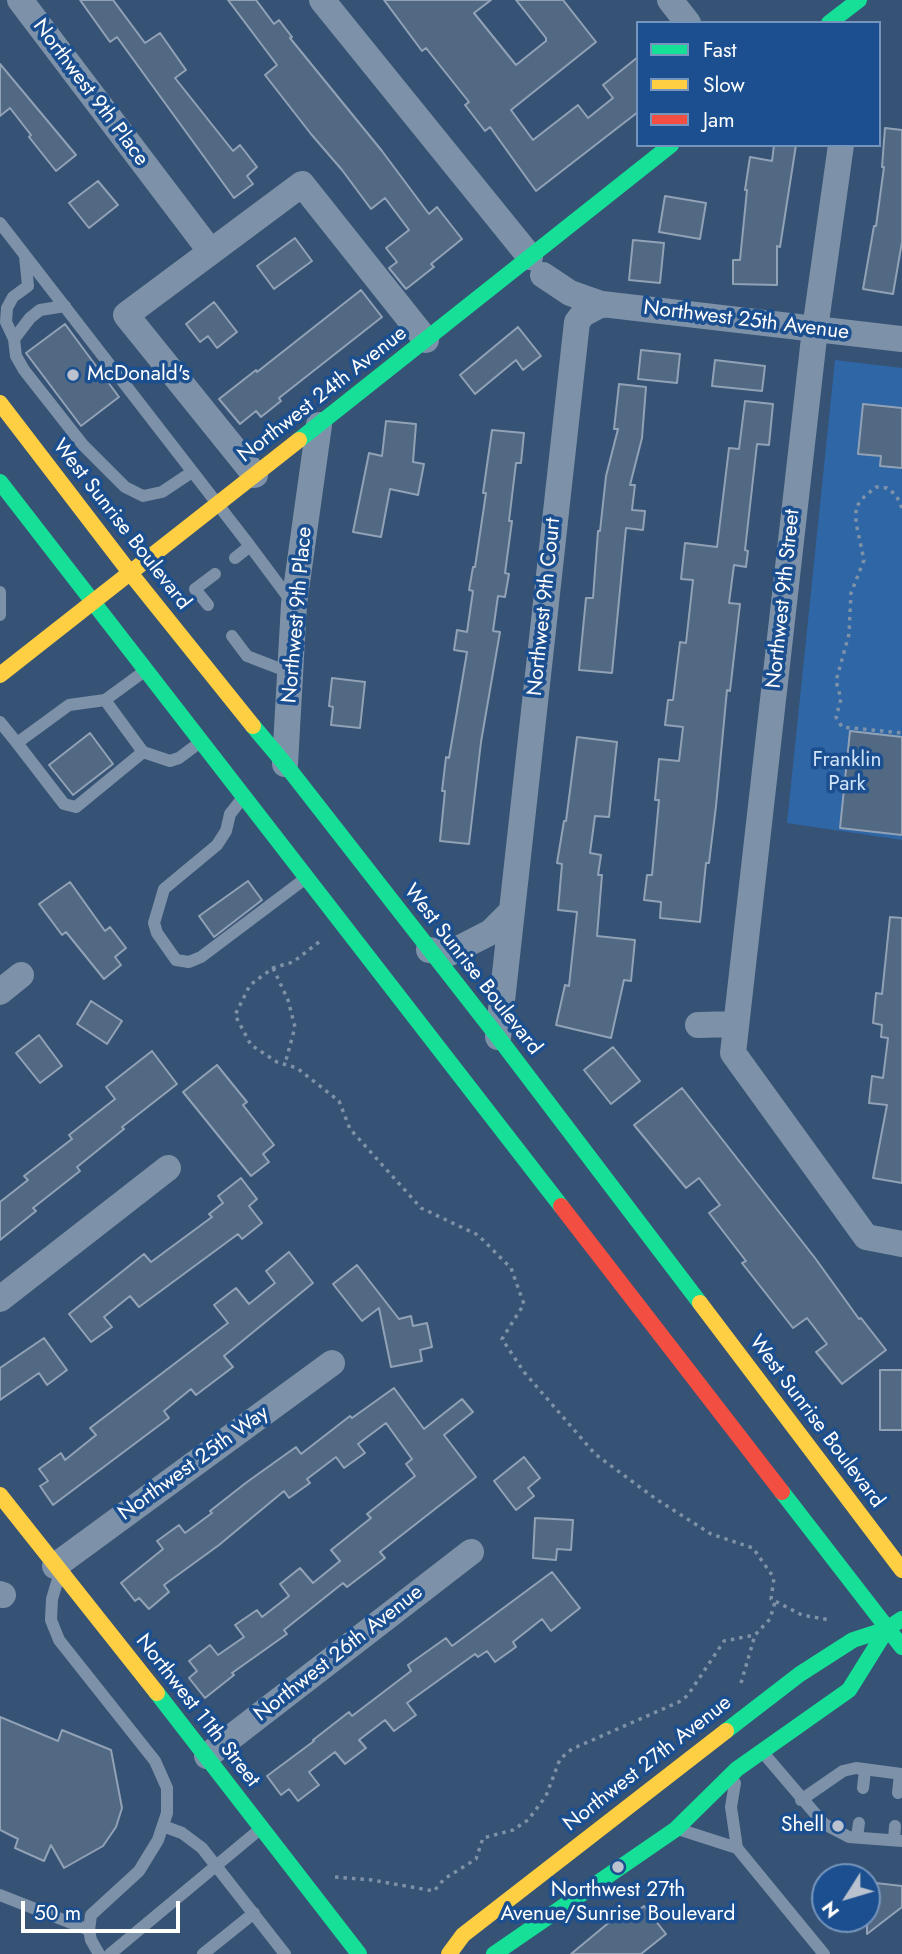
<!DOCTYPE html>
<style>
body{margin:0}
#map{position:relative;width:902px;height:1954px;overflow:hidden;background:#365274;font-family:Jost,sans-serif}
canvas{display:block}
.legend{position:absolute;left:636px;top:21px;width:245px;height:126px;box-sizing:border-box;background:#1b4f8f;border:2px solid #7695bc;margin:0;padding:9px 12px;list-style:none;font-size:21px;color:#fff}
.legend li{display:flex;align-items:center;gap:14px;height:35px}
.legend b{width:35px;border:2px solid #7695bc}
.north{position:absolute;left:811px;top:1863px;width:70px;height:70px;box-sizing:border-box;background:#1b4f8f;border:2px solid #7695bc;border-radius:50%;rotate:233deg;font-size:19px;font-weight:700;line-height:28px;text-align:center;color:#fff}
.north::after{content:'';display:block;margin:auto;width:24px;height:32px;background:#b9c2ce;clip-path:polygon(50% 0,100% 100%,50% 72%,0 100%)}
.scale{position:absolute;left:21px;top:1901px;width:159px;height:32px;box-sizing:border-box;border:4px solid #fff;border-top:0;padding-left:9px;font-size:21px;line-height:24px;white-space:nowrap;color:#fff;-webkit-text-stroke:5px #1b4f8f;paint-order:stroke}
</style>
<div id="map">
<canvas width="902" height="1954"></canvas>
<ul class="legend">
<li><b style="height:9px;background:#16e098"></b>Fast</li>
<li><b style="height:9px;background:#ffcf43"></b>Slow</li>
<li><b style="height:9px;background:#f24e42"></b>Jam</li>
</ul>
<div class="north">N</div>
<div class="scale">50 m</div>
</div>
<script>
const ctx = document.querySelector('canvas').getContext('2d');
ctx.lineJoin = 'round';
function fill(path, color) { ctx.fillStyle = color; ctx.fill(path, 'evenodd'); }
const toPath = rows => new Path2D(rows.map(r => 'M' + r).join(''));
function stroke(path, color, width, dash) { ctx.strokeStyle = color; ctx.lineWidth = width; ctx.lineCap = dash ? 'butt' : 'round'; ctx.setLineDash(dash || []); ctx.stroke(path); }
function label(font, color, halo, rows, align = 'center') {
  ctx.font = font + ' Jost,sans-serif'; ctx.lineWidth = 7; ctx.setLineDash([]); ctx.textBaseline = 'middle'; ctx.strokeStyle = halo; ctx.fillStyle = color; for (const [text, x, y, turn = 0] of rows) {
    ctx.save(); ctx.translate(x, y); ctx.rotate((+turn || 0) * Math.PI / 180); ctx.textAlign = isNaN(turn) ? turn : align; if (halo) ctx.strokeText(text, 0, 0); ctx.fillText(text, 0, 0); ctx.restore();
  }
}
fill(toPath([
 [835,360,902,368,902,840,787,823]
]), '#2f66a5');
const building = toPath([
 [80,0,113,0,145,43,160,33,186,70,175,78,233,151,240,145,257,167,247,176,253,184,234,198,117,37,110,42,80,0],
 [228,0,256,0,274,24,279,20,292,37,290,38,382,151,429,214,437,207,462,239,431,264,434,267,406,289,389,268,397,262,386,248,409,230,385,198,371,209,342,170,311,134,265,75,277,65,228,0],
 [384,0,491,0,474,13,516,65,546,41,546,38,516,0,563,0,596,42,511,110,533,140,578,105,588,118,613,98,603,85,638,57,638,112,536,191,490,127,485,131,465,105,469,102,426,48,422,51,384,0],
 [0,64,76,155,56,171,29,137,31,135,10,108,0,116,0,64],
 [885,128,902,130,902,242,893,294,863,289,874,226,876,226,884,167,882,167,885,128],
 [774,145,796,145,780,247,777,246,777,285,733,284,733,260,740,260,747,190,745,190,750,157,772,161,774,145],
 [98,181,118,205,89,228,69,203,98,181],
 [665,196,706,203,700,239,659,232,665,196],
 [295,238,312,261,274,289,257,266,295,238],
 [633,240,664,243,660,283,629,280,633,240],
 [361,290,382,317,279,398,281,401,261,417,256,411,240,424,219,399,256,370,257,372,361,290],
 [214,302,237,332,217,348,208,336,200,342,186,324,214,302],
 [65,324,119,397,81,426,26,353,65,324],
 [518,327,541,356,523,370,516,360,475,394,460,375,518,327],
 [641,350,680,354,677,383,638,379,641,350],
 [715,360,765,366,762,391,712,386,715,360],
 [619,384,646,387,642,438,630,485,635,485,632,510,645,511,643,530,626,528,612,673,579,670,586,598,593,598,598,531,600,531,606,476,618,429,614,429,619,384],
 [745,401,773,404,769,445,757,444,745,550,748,551,746,567,734,565,729,603,740,604,730,691,727,690,716,806,709,863,706,863,700,922,660,918,661,902,644,900,647,875,652,875,659,800,655,800,659,759,679,761,683,727,665,725,668,700,673,700,680,642,686,643,693,580,681,579,685,543,717,547,729,448,739,449,745,401],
 [863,404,902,408,902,468,880,466,881,456,858,454,863,404],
 [386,421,416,424,413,462,424,464,418,495,390,489,381,537,353,532,369,453,382,456,386,421],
 [492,430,524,433,521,463,516,463,509,521,512,521,505,573,509,574,505,597,498,596,493,631,500,632,481,742,469,844,440,841,445,791,442,791,446,757,449,758,467,652,454,650,457,630,467,632,473,591,469,590,473,567,475,567,486,493,483,493,492,430],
 [332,678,365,682,360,728,331,725,333,707,329,706,332,678],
 [850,731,902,737,902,835,840,828,850,731],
 [90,733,113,764,73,795,49,765,90,733],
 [577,737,617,742,609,817,595,816,590,853,601,855,598,875,602,875,597,936,635,940,631,981,624,980,611,1038,556,1025,565,985,569,986,577,912,558,910,562,864,557,863,564,821,566,821,577,737],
 [248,881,262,900,214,937,199,916,248,881],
 [70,882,105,931,110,927,126,948,115,957,121,965,104,979,66,932,62,935,39,904,70,882],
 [890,917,902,918,902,1183,873,1178,887,1105,869,1103,872,1076,883,1078,888,1038,881,1037,882,1025,873,1023,876,993,882,994,890,917],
 [91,1001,122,1021,107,1044,77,1024,91,1001],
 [39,1035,62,1066,40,1083,16,1053,39,1035],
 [613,1047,640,1081,611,1104,584,1070,613,1047],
 [152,1051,177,1084,122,1127,124,1129,77,1167,80,1171,33,1208,36,1211,0,1240,0,1202,28,1180,24,1176,72,1139,69,1135,115,1099,106,1087,152,1051],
 [217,1065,247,1102,243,1105,274,1145,263,1154,269,1162,251,1176,183,1092,217,1065],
 [682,1088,815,1258,859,1319,861,1318,886,1350,842,1384,816,1352,827,1344,807,1318,793,1328,742,1263,746,1261,709,1213,720,1205,699,1178,686,1188,634,1125,682,1088],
 [241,1178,257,1199,249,1206,262,1223,242,1239,238,1234,139,1307,130,1296,104,1317,112,1327,91,1342,69,1314,144,1254,151,1262,212,1217,209,1214,223,1203,218,1196,241,1178],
 [289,1252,313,1283,224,1356,233,1367,196,1395,191,1389,164,1411,169,1418,53,1505,40,1486,48,1481,39,1469,61,1453,65,1460,96,1435,90,1428,228,1323,214,1305,236,1288,249,1304,275,1283,266,1271,289,1252],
 [357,1265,399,1319,411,1316,413,1326,427,1323,432,1347,420,1350,422,1361,391,1367,379,1308,362,1321,333,1284,357,1265],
 [44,1338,67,1370,47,1385,39,1373,0,1400,0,1368,44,1338],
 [880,1370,902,1370,902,1430,880,1430,880,1370],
 [394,1388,424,1429,462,1399,473,1412,444,1435,476,1477,380,1552,385,1558,347,1587,343,1583,284,1630,287,1634,232,1673,234,1675,205,1698,189,1678,197,1671,189,1661,210,1645,218,1655,244,1637,235,1625,257,1610,262,1617,289,1596,280,1584,300,1568,313,1583,340,1561,331,1550,371,1518,367,1514,415,1476,406,1464,412,1459,386,1423,358,1444,365,1453,344,1468,336,1457,307,1479,310,1483,289,1498,284,1491,219,1545,164,1585,169,1592,149,1609,139,1598,135,1601,121,1583,163,1549,157,1541,179,1525,185,1533,212,1513,210,1511,247,1482,296,1447,301,1454,350,1416,352,1418,394,1388],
 [524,1457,540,1478,528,1488,534,1496,516,1510,494,1481,524,1457],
 [535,1518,573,1520,571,1550,557,1549,556,1560,533,1558,535,1518],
 [552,1572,580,1608,551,1631,542,1619,513,1642,516,1647,495,1662,487,1651,478,1657,475,1654,407,1703,416,1715,394,1731,385,1720,359,1740,366,1748,345,1764,335,1752,309,1772,319,1785,298,1801,289,1789,281,1795,267,1776,314,1741,313,1740,349,1712,352,1716,411,1671,408,1665,446,1638,452,1646,552,1572],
 [0,1717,58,1741,62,1730,111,1750,122,1808,116,1827,103,1846,64,1868,51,1845,44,1861,15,1848,18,1839,0,1830,0,1717],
 [867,1882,902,1886,902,1907,867,1934,867,1882],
 [644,1906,666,1934,641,1954,571,1954,618,1915,623,1922,644,1906]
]);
fill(building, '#526984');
stroke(building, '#92a2b6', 2);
stroke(toPath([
 [902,508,896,495,887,488,876,487,864,497,856,507,856,523,864,560,851,593,849,634,836,681,841,699,836,717,842,727,902,733],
 [319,942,293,962,273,968,250,985,235,1015,251,1045,277,1062,297,1068,339,1101,350,1129,421,1208,478,1235,511,1268,524,1304,502,1339,524,1372,595,1454,656,1499,711,1534,753,1548,774,1578,771,1599,802,1615,830,1620],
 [273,968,288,1000,295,1027,285,1064],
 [741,1683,755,1635,770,1619,775,1602],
 [335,1877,372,1880,434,1891,444,1879,476,1859,483,1838,513,1830,528,1820,546,1796,560,1759,572,1749,681,1701,688,1695,724,1641,755,1635]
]), '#7d92a8', 3.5, [3.5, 5]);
stroke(toPath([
 [0,223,250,546],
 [25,256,28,286,13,297,7,308,6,322,14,339,16,356,24,370,83,445,125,487,143,496,162,492,192,472],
 [14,339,30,318,40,310,65,306],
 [235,558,250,546,291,601],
 [0,592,0,615],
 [208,605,195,589,215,574],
 [232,636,247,656,291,673],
 [0,722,17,743,69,705,105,700,142,673],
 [17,743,64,804,76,807,143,752,105,700],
 [143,752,170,761,179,758,199,743],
 [241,800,230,814,226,831,217,845,164,889,154,923,157,933,176,960,189,962,201,957,302,881],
 [58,1579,52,1599,51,1620,59,1640,155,1761,167,1788,167,1813,158,1840,139,1871,91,1915,89,1930,91,1940,99,1954],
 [765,1755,824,1824,849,1837,902,1841],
 [735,1783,731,1807,737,1848],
 [863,1788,865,1770],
 [898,1793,900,1774],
 [801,1800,843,1771,856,1768,902,1774],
 [163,1826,182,1833,202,1848,285,1954],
 [681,1830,737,1848,824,1954],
 [857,1837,859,1823],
 [894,1840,895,1826],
 [0,1895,89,1930],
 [110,1954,259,1830],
 [203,1954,254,1913]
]), '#7d92a8', 12);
stroke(toPath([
 [20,0,211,252],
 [322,0,530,257],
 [670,0,688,23],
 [841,145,815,329,733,1053,866,1237,902,1244],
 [543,275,570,293,604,305],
 [255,475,126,315,302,184,426,340],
 [285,764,294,604,319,425],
 [429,950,450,953,491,932,512,911],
 [0,992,21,975],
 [698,1025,736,1024],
 [498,1037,577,322,583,314,602,304,902,339],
 [0,1299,168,1168],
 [55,1566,332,1363],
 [0,1594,3,1595],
 [207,1756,471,1552]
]), '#7d92a8', 26);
stroke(toPath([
 [829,23,859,0],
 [299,440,671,145],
 [0,482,561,1206],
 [253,726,285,764,498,1037,700,1303],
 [782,1492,902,1647],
 [157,1693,359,1954],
 [726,1731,800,1674,853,1640,887,1629,902,1619],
 [494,1954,676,1829,737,1769,849,1690,887,1629]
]), '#16e098', 16);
stroke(toPath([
 [0,403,131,574,253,726],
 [0,675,299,440],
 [700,1303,902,1570],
 [0,1495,157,1693],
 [449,1954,463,1935,726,1731]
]), '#ffcf43', 16);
stroke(toPath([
 [561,1206,782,1492]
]), '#f24e42', 16);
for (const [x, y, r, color] of [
 [73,375,7,"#b9c2ce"],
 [838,1826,7,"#b9c2ce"],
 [618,1867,7,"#b9c2ce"]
]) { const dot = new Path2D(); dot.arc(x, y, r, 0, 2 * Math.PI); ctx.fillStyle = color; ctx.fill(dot); stroke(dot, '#1b4f8f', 2.5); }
label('21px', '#fff', '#1b4f8f', [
 ["Northwest 9th Place",90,93,53],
 ["Northwest 25th Avenue",746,321,7],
 ["Northwest 24th Avenue",323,395,-38],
 ["West Sunrise Boulevard",121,525,52],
 ["Northwest 9th Street",784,599,-84],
 ["Northwest 9th Court",545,607,-84],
 ["Northwest 9th Place",298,615,-85],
 ["West Sunrise Boulevard",472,970,52],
 ["West Sunrise Boulevard",816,1422,53],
 ["Northwest 25th Way",194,1464,-36],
 ["Northwest 26th Avenue",339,1654,-38],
 ["Northwest 11th Street",197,1711,52],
 ["Northwest 27th Avenue",648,1764,-38]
]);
label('21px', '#fff', '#1b4f8f', [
 ["McDonald's",87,375],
 ["Shell",824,1826,"right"],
 ["Northwest 27th",618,1891,"center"],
 ["Avenue/Sunrise Boulevard",618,1915,"center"]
], 'left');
label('21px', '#cfe3fa', '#1b4f8f', [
 ["Franklin",847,761],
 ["Park",847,785]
]);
</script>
